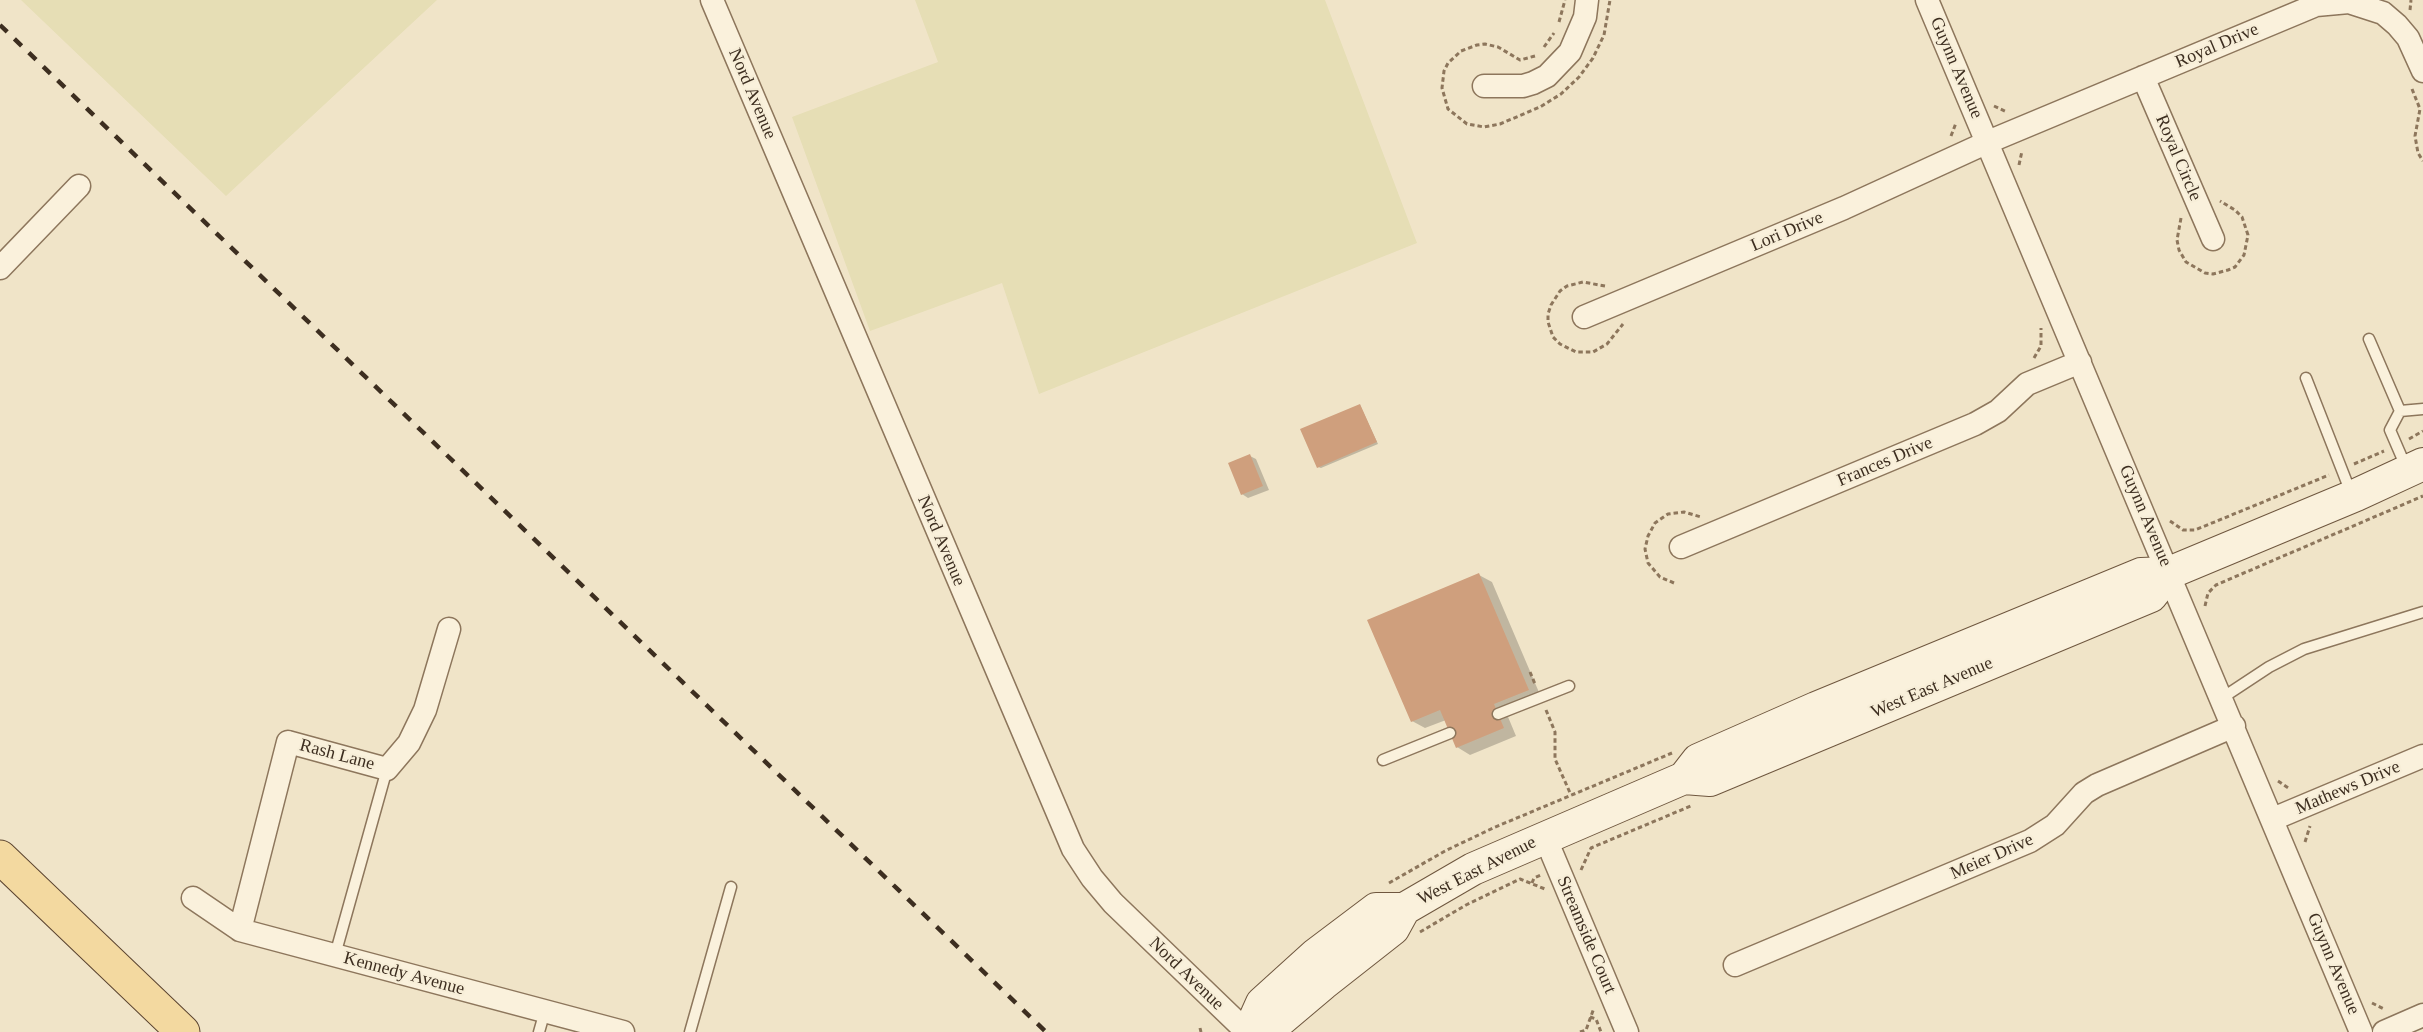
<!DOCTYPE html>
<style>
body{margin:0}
canvas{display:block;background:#f0e4c8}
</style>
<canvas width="2423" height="1032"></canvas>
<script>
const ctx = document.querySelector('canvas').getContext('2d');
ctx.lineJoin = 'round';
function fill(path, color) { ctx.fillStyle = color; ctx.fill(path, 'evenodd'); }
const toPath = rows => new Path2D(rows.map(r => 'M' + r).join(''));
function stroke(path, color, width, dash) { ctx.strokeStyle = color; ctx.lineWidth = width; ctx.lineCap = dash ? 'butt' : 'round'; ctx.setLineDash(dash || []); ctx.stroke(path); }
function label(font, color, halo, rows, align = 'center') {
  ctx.font = font + ' Georgia,serif'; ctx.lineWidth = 4.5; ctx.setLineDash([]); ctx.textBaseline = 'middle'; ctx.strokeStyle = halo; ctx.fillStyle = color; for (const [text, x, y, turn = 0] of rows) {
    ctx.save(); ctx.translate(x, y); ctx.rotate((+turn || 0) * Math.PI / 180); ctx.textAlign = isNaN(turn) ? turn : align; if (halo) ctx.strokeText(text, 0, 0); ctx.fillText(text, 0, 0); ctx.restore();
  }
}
fill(toPath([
 [21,0,437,0,226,196],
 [915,0,1325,0,1417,243,1039,394,1002,283,870,331,792,117,938,62]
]), '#e6deb5');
fill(toPath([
 [1360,405,1378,444,1321,468,1318,467],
 [1250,456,1256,459,1269,490,1248,498,1242,494],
 [1479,575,1492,582,1541,697,1506,712,1516,736,1470,755,1457,747,1446,720,1425,728,1412,721]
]), '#0003');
fill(toPath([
 [1360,404,1377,442,1317,468,1300,429],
 [1250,454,1263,486,1241,495,1228,463],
 [1479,573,1529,690,1494,704,1504,728,1456,748,1440,710,1411,722,1367,620]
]), '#cf9f7d');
const service = toPath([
 [2369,339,2400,411,2390,430,2406,467],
 [2306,378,2351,493],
 [2400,411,2423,409],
 [2222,698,2269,667,2304,649,2423,612],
 [1498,714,1569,686],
 [1383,760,1450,733],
 [335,955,387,769],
 [539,1032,545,1011],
 [690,1032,731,887]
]);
const minor = toPath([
 [712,0,1073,849,1092,878,1113,903,1247,1032],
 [1927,0,2361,1032],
 [2143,77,2213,239],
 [1484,86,1523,86,1533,83,1547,76,1570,52,1585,17,1587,0],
 [0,268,79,186],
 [1584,317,1844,208,1988,142,2316,5,2349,2,2383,13,2397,25,2408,38,2423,71],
 [1681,547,1975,424,1998,411,2027,384,2080,362],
 [2273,819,2423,756],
 [1545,837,1627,1032],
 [193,898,240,930,623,1032],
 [240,930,288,742,387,769,409,743,425,710,449,629],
 [1735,965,2030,841,2055,825,2084,793,2097,785,2234,726],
 [2384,1032,2423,1015]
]);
const secondary = toPath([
 [1684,778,1698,760,1816,708,2141,574,2169,573,2356,495,2423,464],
 [1249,1032,1262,1003,1315,955,1376,909,1404,909],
 [1253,1032,1278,1022,1323,984,1393,929,1404,909,1473,869,1684,778,1710,780,2151,596,2169,573]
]);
const primary = toPath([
 [0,857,183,1032]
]);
stroke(service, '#8d765c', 13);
stroke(minor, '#8d765c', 25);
stroke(secondary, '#6f573f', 34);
stroke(primary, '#5b4430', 35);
stroke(toPath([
 [2410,10,2411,0],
 [1559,22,1565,0],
 [1544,47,1554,33],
 [1535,56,1520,60,1498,47,1485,44,1477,45,1461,51,1448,63,1444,71,1442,88,1448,109,1467,124,1484,127,1500,124,1540,107,1561,94,1579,77,1593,58,1604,35,1610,0],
 [2412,89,2420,109,2415,136,2418,153,2423,161],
 [1994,106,2007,112],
 [1951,136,1956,123],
 [2019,165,2022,151],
 [2181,218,2177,240,2179,250,2186,262,2205,273,2213,274,2228,270,2235,267,2244,255,2248,235,2242,217,2235,210,2220,201],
 [1605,286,1583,282,1567,286,1560,291,1551,305,1548,314,1548,322,1553,337,1560,344,1576,352,1593,352,1607,344,1623,324],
 [2034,358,2041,346,2041,328],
 [2409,439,2423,431],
 [2354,464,2384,451],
 [2170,521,2183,530,2195,530,2329,475],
 [1674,583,1660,577,1648,563,1645,549,1648,536,1655,523,1668,514,1684,512,1701,517],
 [2205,606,2208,593,2216,585,2423,496],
 [1530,672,1535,684],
 [1546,710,1555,732,1555,759,1571,795],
 [2278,781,2290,789],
 [2305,842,2310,826],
 [1581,870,1591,848,1693,805],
 [1389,883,1445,851,1493,828,1672,753],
 [1532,883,1534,878,1541,875],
 [1420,932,1466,905,1520,879,1545,889],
 [2372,1003,2384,1009],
 [1590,1017,1596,1019,1601,1032],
 [1200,1028,1201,1032],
 [1580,1032,1586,1030,1594,1008]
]), '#8d765c', 3, [4.5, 3]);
stroke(service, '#faf1dc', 10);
stroke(minor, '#faf1dc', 22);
stroke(secondary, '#faf1dc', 32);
stroke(primary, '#f3d9a0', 33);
stroke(toPath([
 [0,25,1046,1032]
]), '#3d2e20', 4.5, [10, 10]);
label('18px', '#3d2e20', '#f7eed8', [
 ["Royal Drive",2217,46,-23],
 ["Guynn Avenue",1956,68,67],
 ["Nord Avenue",752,94,67],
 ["Royal Circle",2178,158,67],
 ["Lori Drive",1787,232,-23],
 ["Frances Drive",1885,462,-23],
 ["Guynn Avenue",2145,516,67],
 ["Nord Avenue",941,541,67],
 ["West East Avenue",1932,688,-23],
 ["Rash Lane",337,755,15],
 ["Mathews Drive",2348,788,-23],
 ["Meier Drive",1992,857,-24],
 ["West East Avenue",1477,871,-27],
 ["Streamside Court",1586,935,67],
 ["Guynn Avenue",2333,964,67],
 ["Kennedy Avenue",404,974,15],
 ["Nord Avenue",1186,974,44]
]);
</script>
